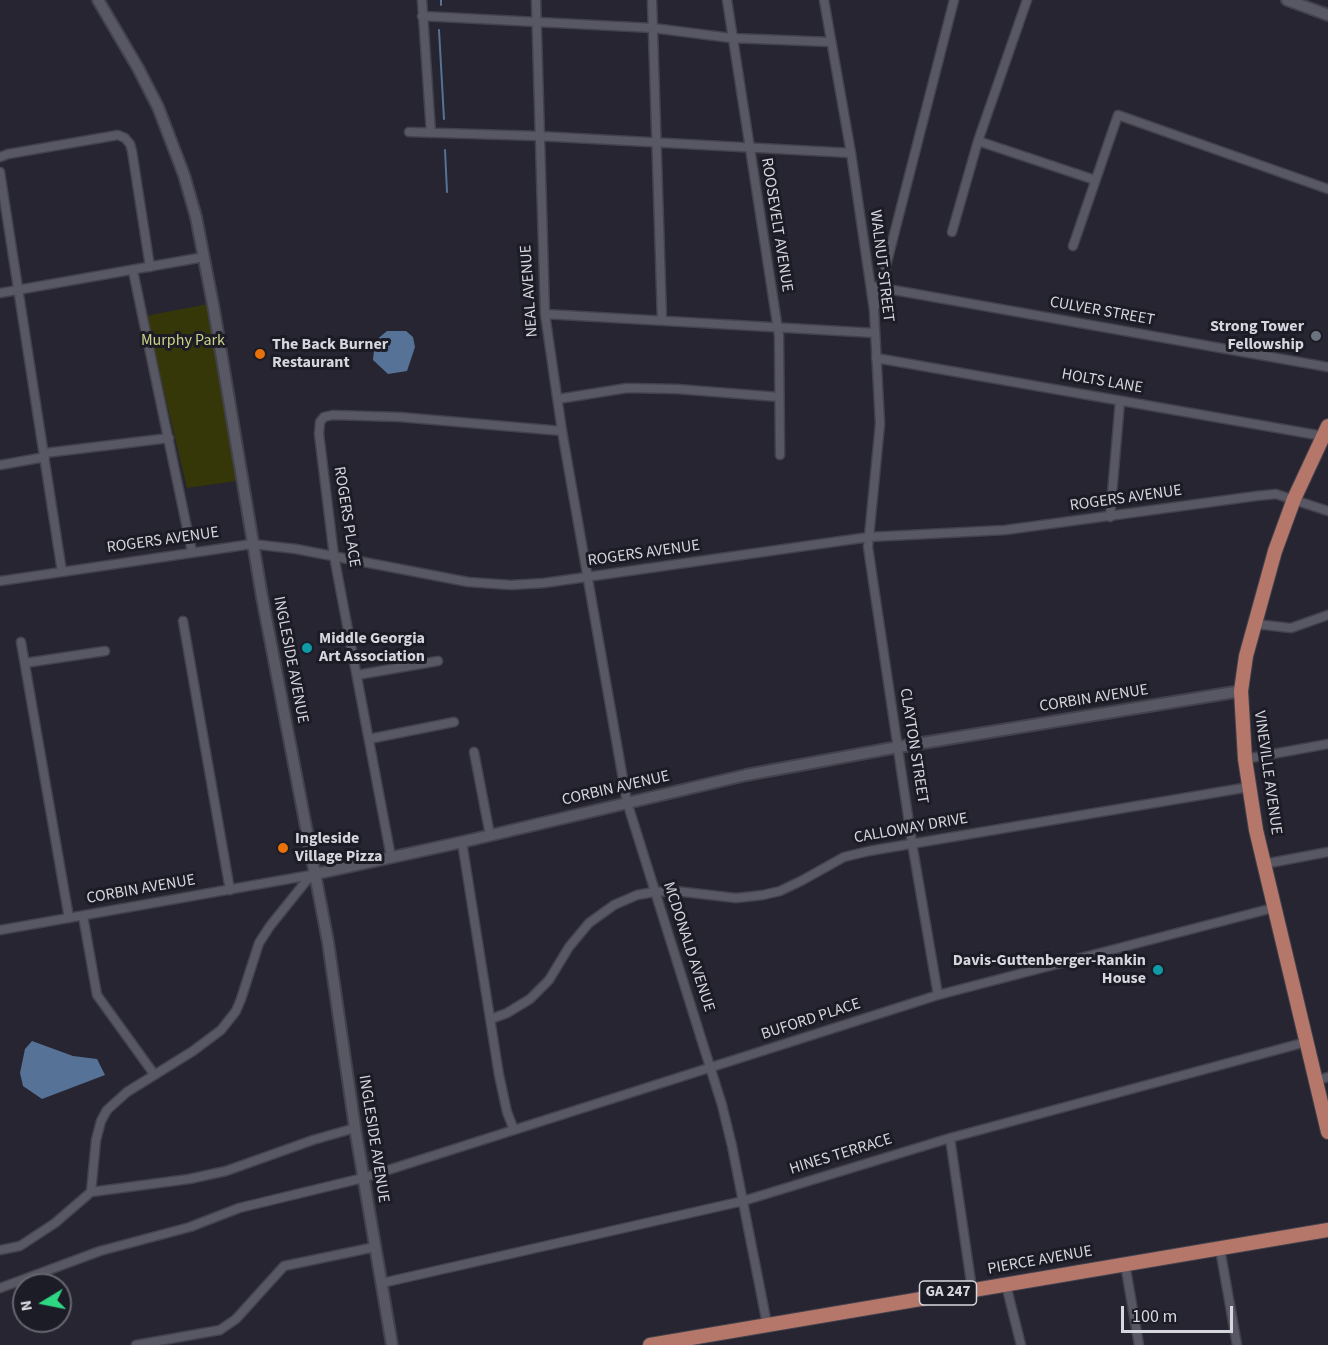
<!DOCTYPE html>
<style>
body{margin:0}
#map{position:relative;width:1328px;height:1345px;overflow:hidden;background:#262531;font-family:"Source Sans 3",sans-serif}
canvas{display:block}
.north{position:absolute;left:12px;top:1273px;width:60px;height:60px;box-sizing:border-box;background:#1c1c27;border:2px solid #666670;border-radius:50%;rotate:260deg;font-size:16px;font-weight:700;line-height:24px;text-align:center;color:#d6d6de}
.north::after{content:'';display:block;margin:auto;width:21px;height:27px;background:#2ed883;clip-path:polygon(50% 0,100% 100%,50% 72%,0 100%)}
.scale{position:absolute;left:1121px;top:1306px;width:112px;height:27px;box-sizing:border-box;border:3px solid #d6d6de;border-top:0;padding-left:8px;font-size:18px;line-height:21px;white-space:nowrap;color:#d6d6de;-webkit-text-stroke:4px #1c1c27;paint-order:stroke}
</style>
<div id="map">
<canvas width="1328" height="1345"></canvas>
<div class="north">N</div>
<div class="scale">100 m</div>
</div>
<script>
const ctx = document.querySelector('canvas').getContext('2d');
ctx.lineJoin = 'round';
function fill(path, color) { ctx.fillStyle = color; ctx.fill(path, 'evenodd'); }
const toPath = rows => new Path2D(rows.map(r => 'M' + r).join(''));
function stroke(path, color, width, dash) { ctx.strokeStyle = color; ctx.lineWidth = width; ctx.lineCap = dash ? 'butt' : 'round'; ctx.setLineDash(dash || []); ctx.stroke(path); }
function label(font, color, halo, rows, align = 'center') {
  ctx.font = font + ' "Source Sans 3",sans-serif'; ctx.lineWidth = 6; ctx.setLineDash([]); ctx.textBaseline = 'middle'; ctx.strokeStyle = halo; ctx.fillStyle = color; for (const [text, x, y, turn = 0] of rows) {
    ctx.save(); ctx.translate(x, y); ctx.rotate((+turn || 0) * Math.PI / 180); ctx.textAlign = isNaN(turn) ? turn : align; if (halo) ctx.strokeText(text, 0, 0); ctx.fillText(text, 0, 0); ctx.restore();
  }
}
fill(toPath([
 [208,304,236,481,187,488,146,316]
]), '#363708');
fill(toPath([
 [387,331,406,331,413,337,415,347,407,371,388,374,373,360,375,341],
 [32,1041,73,1056,97,1059,105,1075,42,1099,23,1086,20,1073,25,1049]
]), '#567397');
stroke(toPath([
 [441,0,441,5],
 [439,30,444,119],
 [445,150,447,192]
]), '#567397', 2);
const minor = toPath([
 [422,0,431,133],
 [536,0,545,314,562,431,627,802,722,1105,732,1146,767,1324],
 [652,0,662,320],
 [727,0,779,336,780,455],
 [824,0,851,153,874,310,880,424,868,547,912,843,938,995],
 [422,16,653,28,731,38,831,42],
 [409,132,538,136,851,153],
 [978,141,1095,180],
 [0,157,8,154,118,135,125,138,130,144,132,151,150,267],
 [0,172,62,572],
 [952,232,978,141,1027,0],
 [1073,246,1118,115,1328,189],
 [133,271,192,552],
 [871,286,1328,367],
 [0,293,204,257],
 [876,305,954,0],
 [545,314,875,333],
 [876,358,1323,436],
 [558,399,627,388,677,389,779,397],
 [45,453,169,438],
 [0,465,45,457],
 [1110,517,1120,401],
 [0,581,252,544,296,549,468,582,511,585,544,583,869,537,1005,530,1256,496,1276,494,1328,511],
 [183,621,230,890],
 [1255,624,1291,628,1328,615],
 [21,642,69,918],
 [25,663,105,651],
 [357,675,438,661],
 [369,739,454,722],
 [474,752,490,835],
 [1245,759,1328,744],
 [462,842,499,1075,507,1112,514,1130],
 [391,857,334,556,319,434,320,422,324,417,333,415,400,417,562,431],
 [1264,864,1328,852],
 [83,916,97,995,154,1074],
 [0,930,311,875],
 [491,1019,507,1013,530,999,549,980,569,947,589,923,614,905,637,895,654,892,675,891,736,898,763,895,780,891,801,881,844,857,869,851,1249,787],
 [1315,1081,1328,1077],
 [950,1138,972,1289],
 [91,1192,96,1140,101,1121,107,1110,127,1092,193,1051,221,1030,236,1011,241,999,259,943,270,926,307,880,315,874],
 [1220,1249,1237,1345],
 [0,1250,20,1246,55,1223,91,1192,189,1179,226,1171,313,1140,355,1128],
 [1125,1264,1139,1345],
 [382,1283,743,1201,950,1138,1306,1042],
 [1006,1285,1021,1345],
 [0,1288,100,1251,190,1227,239,1208,363,1178,938,995,1273,908],
 [136,1345,220,1330,236,1319,284,1266,375,1247]
]);
const tertiary = toPath([
 [98,0,138,68,158,107,184,175,196,217,214,310,262,597,328,942,355,1128,392,1345],
 [1287,0,1328,15],
 [315,874,462,842,746,775,898,747,1241,691]
]);
const primary = toPath([
 [1328,426,1294,499,1275,551,1246,656,1241,691,1245,759,1256,830,1328,1132],
 [650,1345,1328,1230]
]);
stroke(minor, '#43424c', 11);
stroke(tertiary, '#43424c', 14);
stroke(primary, '#43424c', 16);
stroke(minor, '#585865', 8);
stroke(tertiary, '#585865', 10);
stroke(primary, '#b6776b', 14);
for (const [x, y, r, color] of [
 [1316,336,6,"#6b7280"],
 [260,354,6,"#e8710a"],
 [307,648,6,"#0f9aa8"],
 [283,848,6,"#e8710a"],
 [1158,970,6,"#0f9aa8"]
]) { const dot = new Path2D(); dot.arc(x, y, r, 0, 2 * Math.PI); ctx.fillStyle = color; ctx.fill(dot); stroke(dot, '#1c1c27', 2); }
for (const [x, y, w] of [
 [948,1293,57]
]) { const box = new Path2D(); box.roundRect(x - w / 2, y - 12, w, 24, 4.5); ctx.fillStyle = '#1c1c27'; ctx.fill(box); stroke(box, '#d6d6de', 1.5); }
label('bold 15px', '#d6d6de', null, [
 ["GA 247",948,1293]
]);
label('16px', '#d6d6de', '#1c1c27', [
 ["ROOSEVELT AVENUE",776,225,81],
 ["WALNUT STREET",881,266,83],
 ["NEAL AVENUE",530,291,-94],
 ["CULVER STREET",1102,312,10],
 ["HOLTS LANE",1102,382,10],
 ["ROGERS AVENUE",1126,499,-8],
 ["ROGERS PLACE",346,517,81],
 ["ROGERS AVENUE",163,541,-8],
 ["ROGERS AVENUE",644,554,-8],
 ["INGLESIDE AVENUE",290,660,79],
 ["CORBIN AVENUE",1094,699,-9],
 ["CLAYTON STREET",913,746,81],
 ["VINEVILLE AVENUE",1267,773,82],
 ["CORBIN AVENUE",616,789,-13],
 ["CALLOWAY DRIVE",911,829,-10],
 ["CORBIN AVENUE",141,890,-10],
 ["MCDONALD AVENUE",688,947,72],
 ["BUFORD PLACE",811,1020,-18],
 ["INGLESIDE AVENUE",373,1139,81],
 ["HINES TERRACE",841,1155,-17],
 ["PIERCE AVENUE",1040,1261,-10]
]);
label('bold 16px', '#d6d6de', '#1c1c27', [
 ["Strong Tower",1304,327,"right"],
 ["Fellowship",1304,345,"right"],
 ["The Back Burner",272,345],
 ["Restaurant",272,363],
 ["Middle Georgia",319,639],
 ["Art Association",319,657],
 ["Ingleside",295,839],
 ["Village Pizza",295,857],
 ["Davis-Guttenberger-Rankin",1146,961,"right"],
 ["House",1146,979,"right"]
], 'left');
label('16px', '#ced187', '#1c1c27', [
 ["Murphy Park",183,341]
]);
</script>
